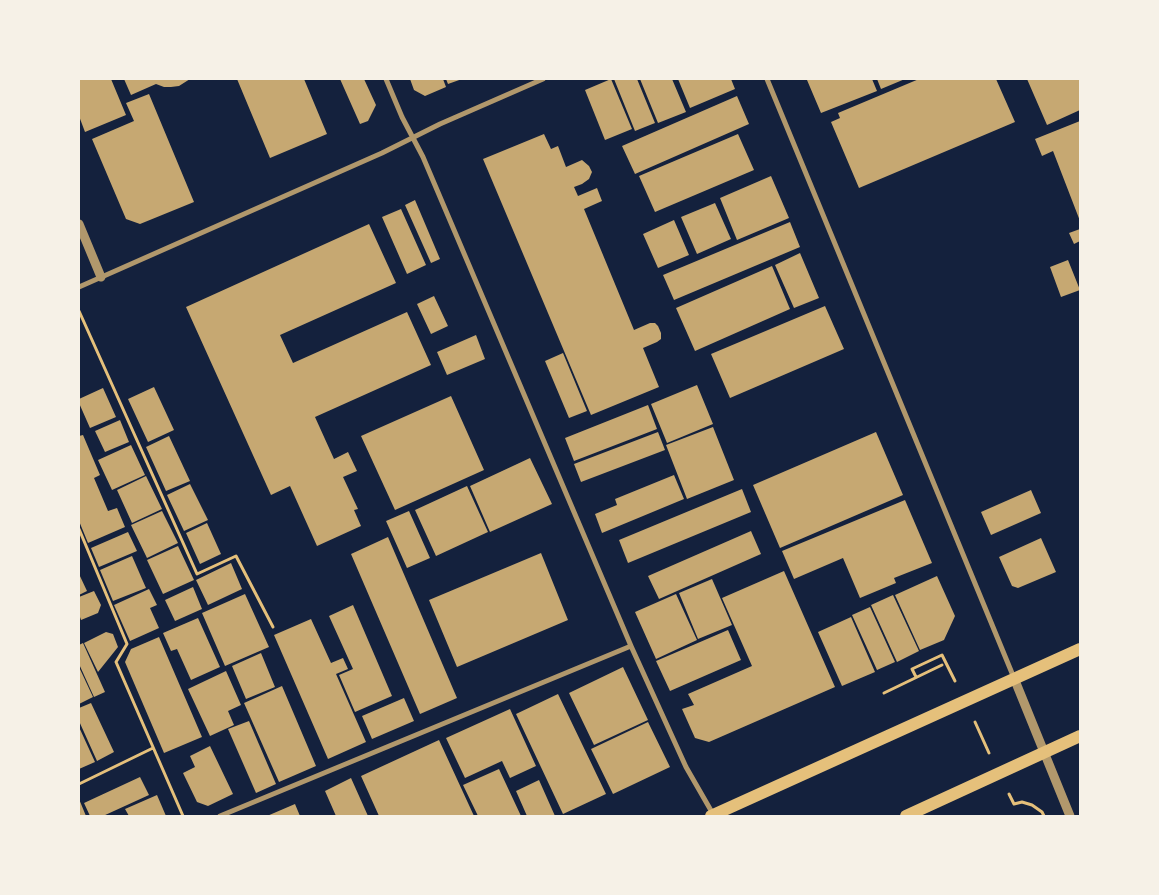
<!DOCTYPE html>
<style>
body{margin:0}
#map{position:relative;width:1159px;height:895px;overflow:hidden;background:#14213d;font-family:"Fira Sans Condensed",sans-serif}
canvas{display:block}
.frame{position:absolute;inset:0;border:80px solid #f6f1e7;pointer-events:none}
</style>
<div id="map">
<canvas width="1159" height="895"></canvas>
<div class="frame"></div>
</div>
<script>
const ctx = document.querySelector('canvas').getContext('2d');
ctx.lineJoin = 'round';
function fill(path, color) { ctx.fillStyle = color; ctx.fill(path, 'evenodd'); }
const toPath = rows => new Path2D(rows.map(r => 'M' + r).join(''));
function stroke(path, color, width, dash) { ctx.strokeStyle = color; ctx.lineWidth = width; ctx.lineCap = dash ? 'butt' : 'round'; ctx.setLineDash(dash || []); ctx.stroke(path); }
fill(toPath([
 [79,79,111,79,126,115,85,132,79,116],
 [124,79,190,79,179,86,171,87,164,87,156,84,131,95],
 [237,79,304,79,327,134,270,158],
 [340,79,364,79,376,105,368,121,360,124],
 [410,79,443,79,446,87,425,96,414,90],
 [446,79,462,79,448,84],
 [611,79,632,129,605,140,585,90],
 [614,79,637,79,655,123,635,131],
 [640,79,672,79,686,112,658,123],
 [678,79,731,79,735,89,690,108],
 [810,79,872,79,877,91,821,113,807,80],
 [877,79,905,79,881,89],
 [919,79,996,79,1015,122,859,188,831,122,840,118,838,113],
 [1027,79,1080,79,1080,110,1047,125],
 [149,94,194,202,140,224,126,219,92,139,134,121,126,103],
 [737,96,749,124,635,174,622,146],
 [1080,121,1080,221,1053,151,1042,156,1035,139],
 [544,134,551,149,558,146,566,167,582,160,589,166,592,172,589,179,582,184,574,187,578,196,597,188,602,201,584,209,634,330,650,323,655,323,658,326,661,333,661,339,657,342,643,348,659,387,591,415,483,159],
 [738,134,754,170,655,212,639,176],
 [771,176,789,218,737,240,720,198],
 [415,200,440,259,431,263,405,205],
 [715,203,731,239,697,254,681,217],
 [401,209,426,265,407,274,382,217],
 [674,220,689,255,658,268,643,234],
 [790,222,800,247,674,300,663,275],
 [369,224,396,283,280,335,293,363,407,312,431,365,315,417,334,459,348,452,357,471,343,477,358,509,354,510,361,526,317,546,290,486,271,495,186,307],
 [1080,229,1080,241,1074,244,1069,233],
 [800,253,819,298,794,308,775,265],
 [1068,260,1080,290,1061,297,1050,267],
 [772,266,790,309,695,351,676,308],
 [434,296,448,326,431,334,417,304],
 [825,306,844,349,730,398,711,354],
 [476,335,485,359,447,375,437,352],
 [563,353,587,411,569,418,545,361],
 [697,385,713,424,667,443,651,404],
 [154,387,174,430,148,442,128,399],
 [103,388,116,417,90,428,79,403,79,399],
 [451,396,484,470,395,510,361,436],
 [648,405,657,429,574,461,565,438],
 [120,420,129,442,105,452,95,431],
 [713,427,734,480,687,499,666,445],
 [658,432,665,450,581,482,574,464],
 [876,432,903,495,780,548,753,485],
 [83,435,100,475,94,478,108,511,117,508,125,527,88,543,79,521,79,436],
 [169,436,190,481,166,491,146,447],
 [131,445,145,475,112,490,98,460],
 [530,458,552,504,490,532,470,486],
 [674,475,684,499,602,533,595,514,617,505,615,499],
 [146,476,162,509,132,523,117,490],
 [190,484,208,520,184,531,167,495],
 [467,486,488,532,436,556,415,510],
 [742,489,751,512,628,563,619,540],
 [1031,490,1041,513,991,535,981,512],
 [905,500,932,563,894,578,896,583,860,598,843,558,794,579,782,551],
 [162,511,178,543,147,558,131,525],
 [409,511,430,558,407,568,386,521],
 [207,523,221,554,200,564,186,533],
 [751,531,761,554,659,599,648,576],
 [128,532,137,551,99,567,91,548],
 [388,537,457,698,420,714,351,554],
 [1041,538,1056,572,1018,588,1012,586,999,557],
 [178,546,194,580,163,594,147,560],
 [541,553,568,620,457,667,429,600],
 [132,556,146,588,113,601,100,570],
 [231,563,242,589,208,605,196,580],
 [784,571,835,687,709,742,695,738,682,709,694,705,688,694,752,666,722,598],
 [79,574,87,591,79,595],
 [937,576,955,616,944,640,920,650,895,595],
 [712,579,732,625,698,639,679,593],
 [193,587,202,609,175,621,165,600],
 [149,589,157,605,150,608,159,628,130,641,114,605],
 [94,591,101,605,98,613,81,620,79,614,79,597],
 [245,594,269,647,225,666,202,613],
 [676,594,697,640,656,659,635,612],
 [893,595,919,651,897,662,871,605],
 [353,605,392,696,355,712,339,675,353,669,329,616],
 [870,607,895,662,877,670,852,615],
 [851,617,875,672,842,686,818,632],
 [198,618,220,667,191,680,177,649,171,651,163,633],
 [311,619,331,663,343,658,348,669,336,674,366,742,328,759,274,635],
 [728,630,741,660,670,691,656,661],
 [106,632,113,634,118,647,98,672,84,643],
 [159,637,202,737,164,753,125,662,131,649],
 [83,643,105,692,94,697,79,664,79,645],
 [261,653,275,687,246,699,232,666],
 [79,667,93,697,79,704],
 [623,667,648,720,594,745,569,693],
 [226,671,241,705,228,711,234,725,210,736,188,689],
 [282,686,316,766,279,782,244,703],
 [558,694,606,794,563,814,516,714],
 [404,698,414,721,372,739,362,716],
 [91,703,114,752,97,761,79,721,79,708],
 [510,709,536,766,510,778,502,761,465,778,446,738],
 [249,721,276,784,256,793,228,729],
 [648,722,670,767,613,794,591,749],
 [79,727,95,762,79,769],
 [439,740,474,816,379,816,361,776],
 [210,746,233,794,208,806,197,802,183,773,195,767,190,756],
 [499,769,521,816,478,816,463,785],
 [140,777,149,795,103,816,90,816,84,803],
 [351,778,368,816,336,816,325,791],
 [539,780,555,816,527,816,516,791],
 [157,795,166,816,129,816,125,809],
 [79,799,86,816,79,816],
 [295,804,300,816,267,816]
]), '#c6a872');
stroke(toPath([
 [79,311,197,574,236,556,273,627],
 [79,529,127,644,116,662,183,816],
 [916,677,912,669,942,655,955,681],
 [884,693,942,665],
 [975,722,989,753],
 [79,784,153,748],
 [1009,794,1014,804,1022,802,1032,805,1042,812,1044,816]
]), '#e5c07b', 3);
stroke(toPath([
 [386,79,402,117,423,157,631,646,686,767,713,814],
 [767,79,1014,678],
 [79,287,382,153,440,124,543,79],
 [220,816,631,646]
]), '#b1986c', 5);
stroke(toPath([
 [79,224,101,277],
 [1014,678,1070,816]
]), '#b1986c', 9);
stroke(toPath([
 [711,816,1080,649],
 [906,816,1080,736]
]), '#e5c07b', 12);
</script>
